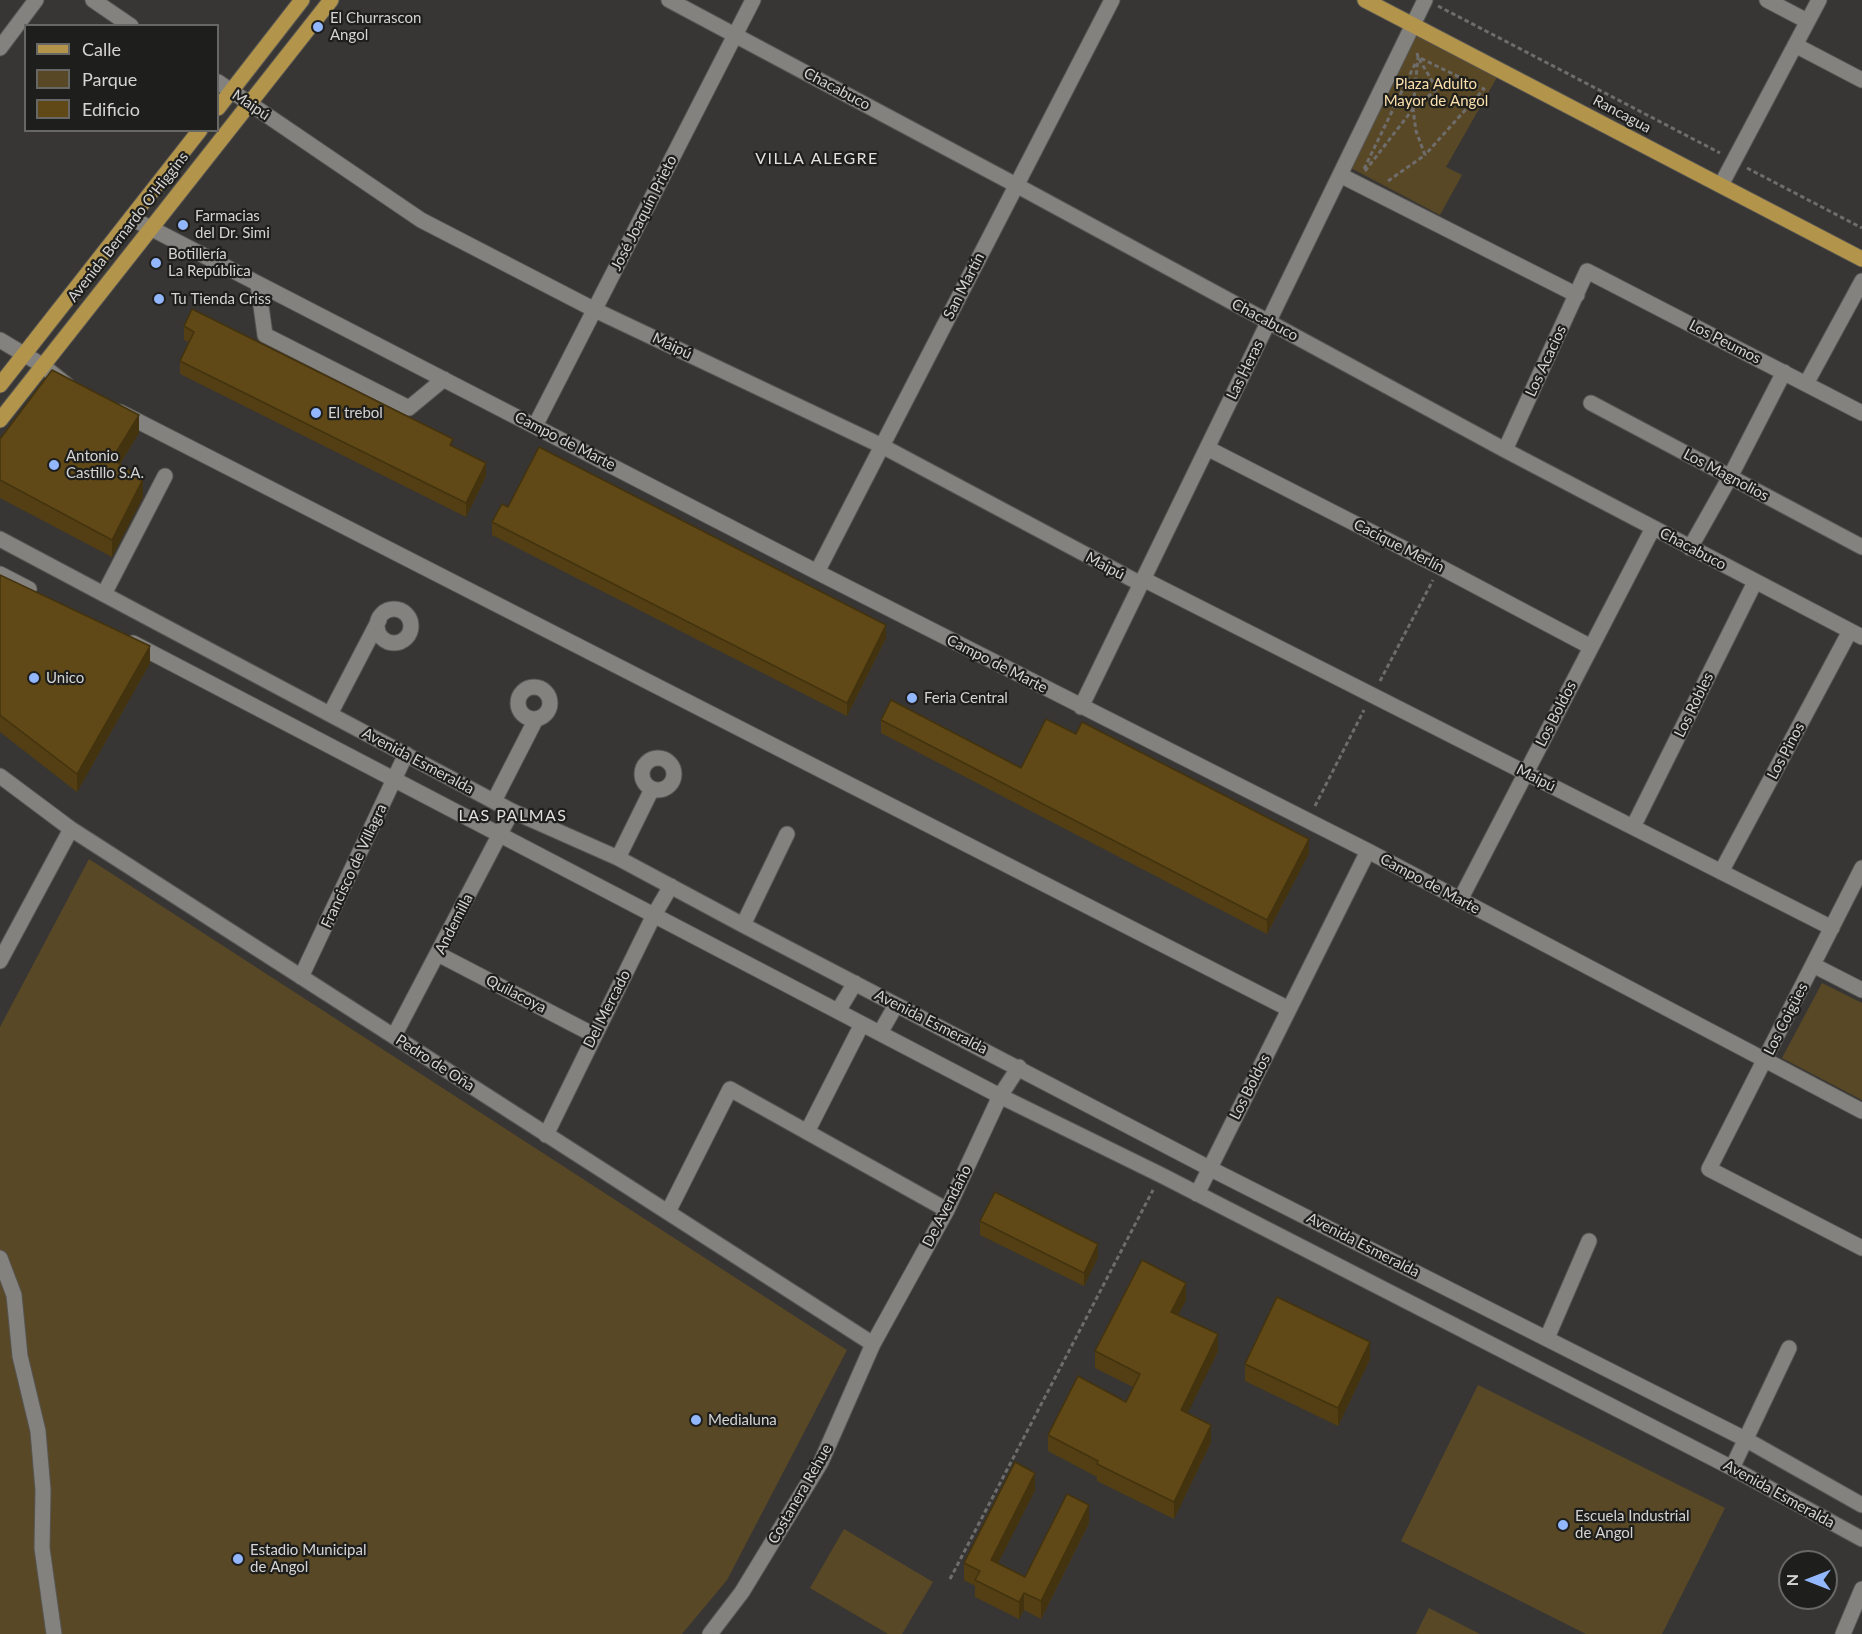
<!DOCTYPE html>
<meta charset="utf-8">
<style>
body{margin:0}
#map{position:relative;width:1862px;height:1634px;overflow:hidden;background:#373634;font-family:Lato,sans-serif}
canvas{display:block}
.legend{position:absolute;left:24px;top:24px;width:195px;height:108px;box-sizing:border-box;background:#1e1e1c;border:2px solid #676765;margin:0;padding:8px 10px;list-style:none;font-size:18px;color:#d5d4d3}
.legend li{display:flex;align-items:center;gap:12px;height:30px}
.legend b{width:30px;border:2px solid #676765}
.north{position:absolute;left:1778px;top:1550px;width:60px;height:60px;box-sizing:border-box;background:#1e1e1c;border:2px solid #676765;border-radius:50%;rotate:270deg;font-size:16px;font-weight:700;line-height:24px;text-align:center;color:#d5d4d3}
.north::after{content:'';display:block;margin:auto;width:21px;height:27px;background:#93b7fd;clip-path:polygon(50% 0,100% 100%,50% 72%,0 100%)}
</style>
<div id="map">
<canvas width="1862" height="1634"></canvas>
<ul class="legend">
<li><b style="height:8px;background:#b3944b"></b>Calle</li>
<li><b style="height:16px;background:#594825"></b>Parque</li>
<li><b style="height:16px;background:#604916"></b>Edificio</li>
</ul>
<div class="north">N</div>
</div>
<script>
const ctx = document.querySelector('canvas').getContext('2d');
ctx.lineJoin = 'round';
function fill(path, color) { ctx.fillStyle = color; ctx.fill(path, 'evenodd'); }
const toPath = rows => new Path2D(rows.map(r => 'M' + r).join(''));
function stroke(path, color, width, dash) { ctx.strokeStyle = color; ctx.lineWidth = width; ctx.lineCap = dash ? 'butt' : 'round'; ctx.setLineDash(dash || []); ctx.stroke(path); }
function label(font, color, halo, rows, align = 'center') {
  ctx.font = font + ' Lato,sans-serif'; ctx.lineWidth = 4.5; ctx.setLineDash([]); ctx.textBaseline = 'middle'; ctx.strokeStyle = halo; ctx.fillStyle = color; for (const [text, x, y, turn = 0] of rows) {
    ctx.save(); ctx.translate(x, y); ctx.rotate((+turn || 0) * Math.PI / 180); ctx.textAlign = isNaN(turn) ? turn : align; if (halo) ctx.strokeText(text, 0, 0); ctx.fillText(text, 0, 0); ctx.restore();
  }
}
fill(toPath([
 [1416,28,1500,72,1446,167,1462,175,1440,215,1349,167],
 [89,859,847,1350,727,1580,682,1634,0,1634,0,1027],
 [1822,983,1862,1003,1862,1100,1782,1058],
 [1478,1385,1725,1508,1662,1634,1586,1634,1401,1541],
 [844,1529,933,1582,902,1634,888,1634,810,1588],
 [1429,1608,1480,1634,1416,1634]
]), '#594825');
const minor = toPath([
 [93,0,131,26],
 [669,0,1016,185,1505,450,1862,637],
 [1767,0,1807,21],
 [1795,45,1862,80],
 [0,48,36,0],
 [218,82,421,220,595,310,882,446,1141,584],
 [1340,175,1577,295],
 [1721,185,1819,0],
 [131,218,817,572,1368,851,1862,1111],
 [258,284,265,335,409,408,444,379],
 [0,340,42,365,67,385],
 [1806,384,1862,281],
 [1591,403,1862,547],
 [120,412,1289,1009],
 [535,426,753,0],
 [1207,448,1440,567,1591,647],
 [1505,450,1587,271,1862,413],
 [0,539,512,811,618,858,743,925,1209,1168,1745,1439,1862,1505],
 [1690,548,1730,477,1784,372],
 [817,572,1112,0],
 [0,574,29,589],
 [1143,579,1832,928],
 [104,594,165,476],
 '377 626a17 17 0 1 1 34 0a17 17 0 1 1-34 0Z',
 [133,643,1000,1096,1161,1175,1732,1468,1862,1539],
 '518 703a16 16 0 1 1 32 0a16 16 0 1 1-32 0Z',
 [1081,707,1425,0],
 [330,714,379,620],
 '642 774a16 16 0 1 1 32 0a16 16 0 1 1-32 0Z',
 [0,776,71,829,873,1344],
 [494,801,536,719],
 [1633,827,1755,582],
 [618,858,652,789],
 [1862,868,1709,1169,1862,1248],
 [1721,872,1850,631],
 [1460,900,1653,528],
 [743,925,787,834],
 [438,954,594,1035],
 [0,961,71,829],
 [1813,965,1862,990],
 [301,977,406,754],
 [838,1011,855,983],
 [880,1033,896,1005],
 [394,1036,512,811],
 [807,1132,862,1024],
 [546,1135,654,915,671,886],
 [1197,1194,1368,851],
 [668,1212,730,1089,947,1210],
 [0,1258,14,1295,20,1356,38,1431,43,1490,42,1548,54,1634],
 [1547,1338,1589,1241],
 [1732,1468,1789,1348],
 [710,1634,742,1592,821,1462,873,1344,947,1210,1000,1096,1019,1067],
 [1843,1634,1862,1589]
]);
const major = toPath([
 [1365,0,1862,259],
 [218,108,302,0],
 [0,385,200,130],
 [0,420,331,0]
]);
stroke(minor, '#565552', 17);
stroke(major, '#565552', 17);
stroke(toPath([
 [1438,6,1720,153],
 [1417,53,1418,57,1484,89,1425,155],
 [1419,59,1437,89],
 [1747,168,1862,228],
 [1364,169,1416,62],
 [1365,171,1413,109,1437,89,1463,78],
 [1388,181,1425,155,1416,131,1413,109,1418,57],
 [1380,681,1433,580],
 [1315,806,1364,710],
 [950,1579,1153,1190]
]), '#6e6d6c', 3, [4.5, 3]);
stroke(minor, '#83827f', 15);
stroke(major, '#b3944b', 15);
fill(toPath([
 [184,326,453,447,486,476,466,517,180,374,180,361,189,342,184,340],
 [139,433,120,464,143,497,112,557,0,498,0,439],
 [508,507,886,638,847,716,492,535,492,522],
 [0,575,150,663,77,792,0,732],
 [881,720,1021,768,1309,853,1267,934,881,733],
 [980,1221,1098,1257,1084,1286,980,1235],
 [1186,1300,1178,1315,1218,1351,1187,1413,1211,1442,1174,1519,1097,1481,1097,1477,1048,1451,1048,1435,1126,1402,1133,1387,1095,1368,1095,1351],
 [1370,1359,1338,1426,1245,1381,1245,1364],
 [1035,1490,998,1563,1025,1577,1089,1523,1041,1619,1024,1610,1019,1619,975,1597,975,1586,964,1580,964,1563]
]), '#533f13');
fill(toPath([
 [139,415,139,433,112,477,112,459],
 [486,463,486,476,466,517,466,503],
 [143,479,143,497,112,557,112,540],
 [886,625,886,638,847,716,847,703],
 [150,646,150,663,77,792,77,774],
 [1309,839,1309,853,1267,934,1267,920],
 [1098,1244,1098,1257,1084,1286,1084,1273],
 [1186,1283,1186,1300,1171,1328,1171,1312],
 [1218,1334,1218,1351,1181,1427,1181,1410],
 [1370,1342,1370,1359,1338,1426,1338,1408],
 [1211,1425,1211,1442,1174,1519,1174,1502],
 [1035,1473,1035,1490,991,1577,991,1560],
 [1089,1505,1089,1523,1041,1619,1041,1601],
 [1024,1593,1024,1610,1019,1619,1019,1602]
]), '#43330f');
const building = toPath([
 [192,309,453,439,450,445,486,463,466,503,180,361,194,332,184,326,192,309],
 [52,370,139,415,112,459,143,479,112,540,0,480,0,439,52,370],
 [539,447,886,625,847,703,492,522,502,504,508,507,539,447],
 [0,575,150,646,77,774,0,715,0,575],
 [891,700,1021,768,1046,719,1076,734,1082,722,1309,839,1267,920,881,720,891,700],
 [995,1192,1098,1244,1084,1273,980,1221,995,1192],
 [1142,1260,1186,1283,1171,1312,1218,1334,1181,1410,1211,1425,1174,1502,1097,1464,1098,1461,1048,1435,1078,1376,1126,1402,1140,1374,1095,1351,1142,1260],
 [1277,1297,1370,1342,1338,1408,1245,1364,1277,1297],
 [1015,1462,1035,1473,991,1560,1025,1577,1067,1494,1089,1505,1041,1601,1024,1593,1019,1602,975,1580,980,1571,964,1563,1015,1462]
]);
fill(building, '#604916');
stroke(building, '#43330f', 1.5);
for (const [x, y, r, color] of [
 [318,27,6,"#93b7fd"],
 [183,225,6,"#93b7fd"],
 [156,263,6,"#93b7fd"],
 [159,299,6,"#93b7fd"],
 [316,413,6,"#93b7fd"],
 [54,465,6,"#93b7fd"],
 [34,678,6,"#93b7fd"],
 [912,698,6,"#93b7fd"],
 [696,1420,6,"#93b7fd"],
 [1563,1525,6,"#93b7fd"],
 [238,1559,6,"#93b7fd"]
]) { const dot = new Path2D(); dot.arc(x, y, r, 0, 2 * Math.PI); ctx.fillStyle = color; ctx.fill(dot); stroke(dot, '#1e1e1c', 2); }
label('15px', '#d5d4d3', '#1e1e1c', [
 ["El Churrascon",330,18],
 ["Angol",330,35],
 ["Farmacias",195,216],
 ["del Dr. Simi",195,233],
 ["Botillería",168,254],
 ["La República",168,271],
 ["Tu Tienda Criss",171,299],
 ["El trebol",328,413],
 ["Antonio",66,456],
 ["Castillo S.A.",66,473],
 ["Unico",46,678],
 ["Feria Central",924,698],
 ["Medialuna",708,1420],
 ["Escuela Industrial",1575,1516],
 ["de Angol",1575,1533],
 ["Estadio Municipal",250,1550],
 ["de Angol",250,1567]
], 'left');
label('15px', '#fbe0ac', '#1e1e1c', [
 ["Plaza Adulto",1436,84],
 ["Mayor de Angol",1436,101]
]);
label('15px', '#d5d4d3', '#1e1e1c', [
 ["Chacabuco",837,89,28],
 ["Maipú",251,105,34],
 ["Rancagua",1622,114,28],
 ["José Joaquín Prieto",644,213,-63],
 ["Avenida Bernardo O'Higgins",128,227,-52],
 ["San Martín",964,286,-63],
 ["Chacabuco",1265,320,28],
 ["Los Peumos",1725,342,27],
 ["Maipú",672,346,25],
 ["Los Acacios",1546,361,-65],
 ["Las Heras",1245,370,-64],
 ["Campo de Marte",565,441,27],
 ["Los Magnolios",1726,475,28],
 ["Cacique Merlín",1399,546,27],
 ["Chacabuco",1693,549,28],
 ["Maipú",1105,566,28],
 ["Campo de Marte",997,664,27],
 ["Los Robles",1694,705,-64],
 ["Los Boldos",1556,714,-63],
 ["Los Pinos",1786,751,-62],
 ["Avenida Esmeralda",418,761,28],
 ["Maipú",1536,778,27],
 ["Francisco de Villagra",354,866,-65],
 ["Campo de Marte",1430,884,28],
 ["Andemilla",454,924,-63],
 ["Quilacoya",516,994,27],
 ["Del Mercado",607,1009,-63],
 ["Los Coigües",1786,1019,-63],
 ["Avenida Esmeralda",931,1022,27],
 ["Pedro de Oña",435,1063,33],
 ["Los Boldos",1250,1087,-63],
 ["De Avendaño",947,1206,-63],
 ["Avenida Esmeralda",1363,1245,27],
 ["Costanera Rehue",800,1494,-60],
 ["Avenida Esmeralda",1779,1494,29]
]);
ctx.letterSpacing = '1.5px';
label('16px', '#e2e1de', '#1e1e1c', [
 ["VILLA ALEGRE",817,159],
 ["LAS PALMAS",513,816]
]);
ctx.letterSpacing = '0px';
</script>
